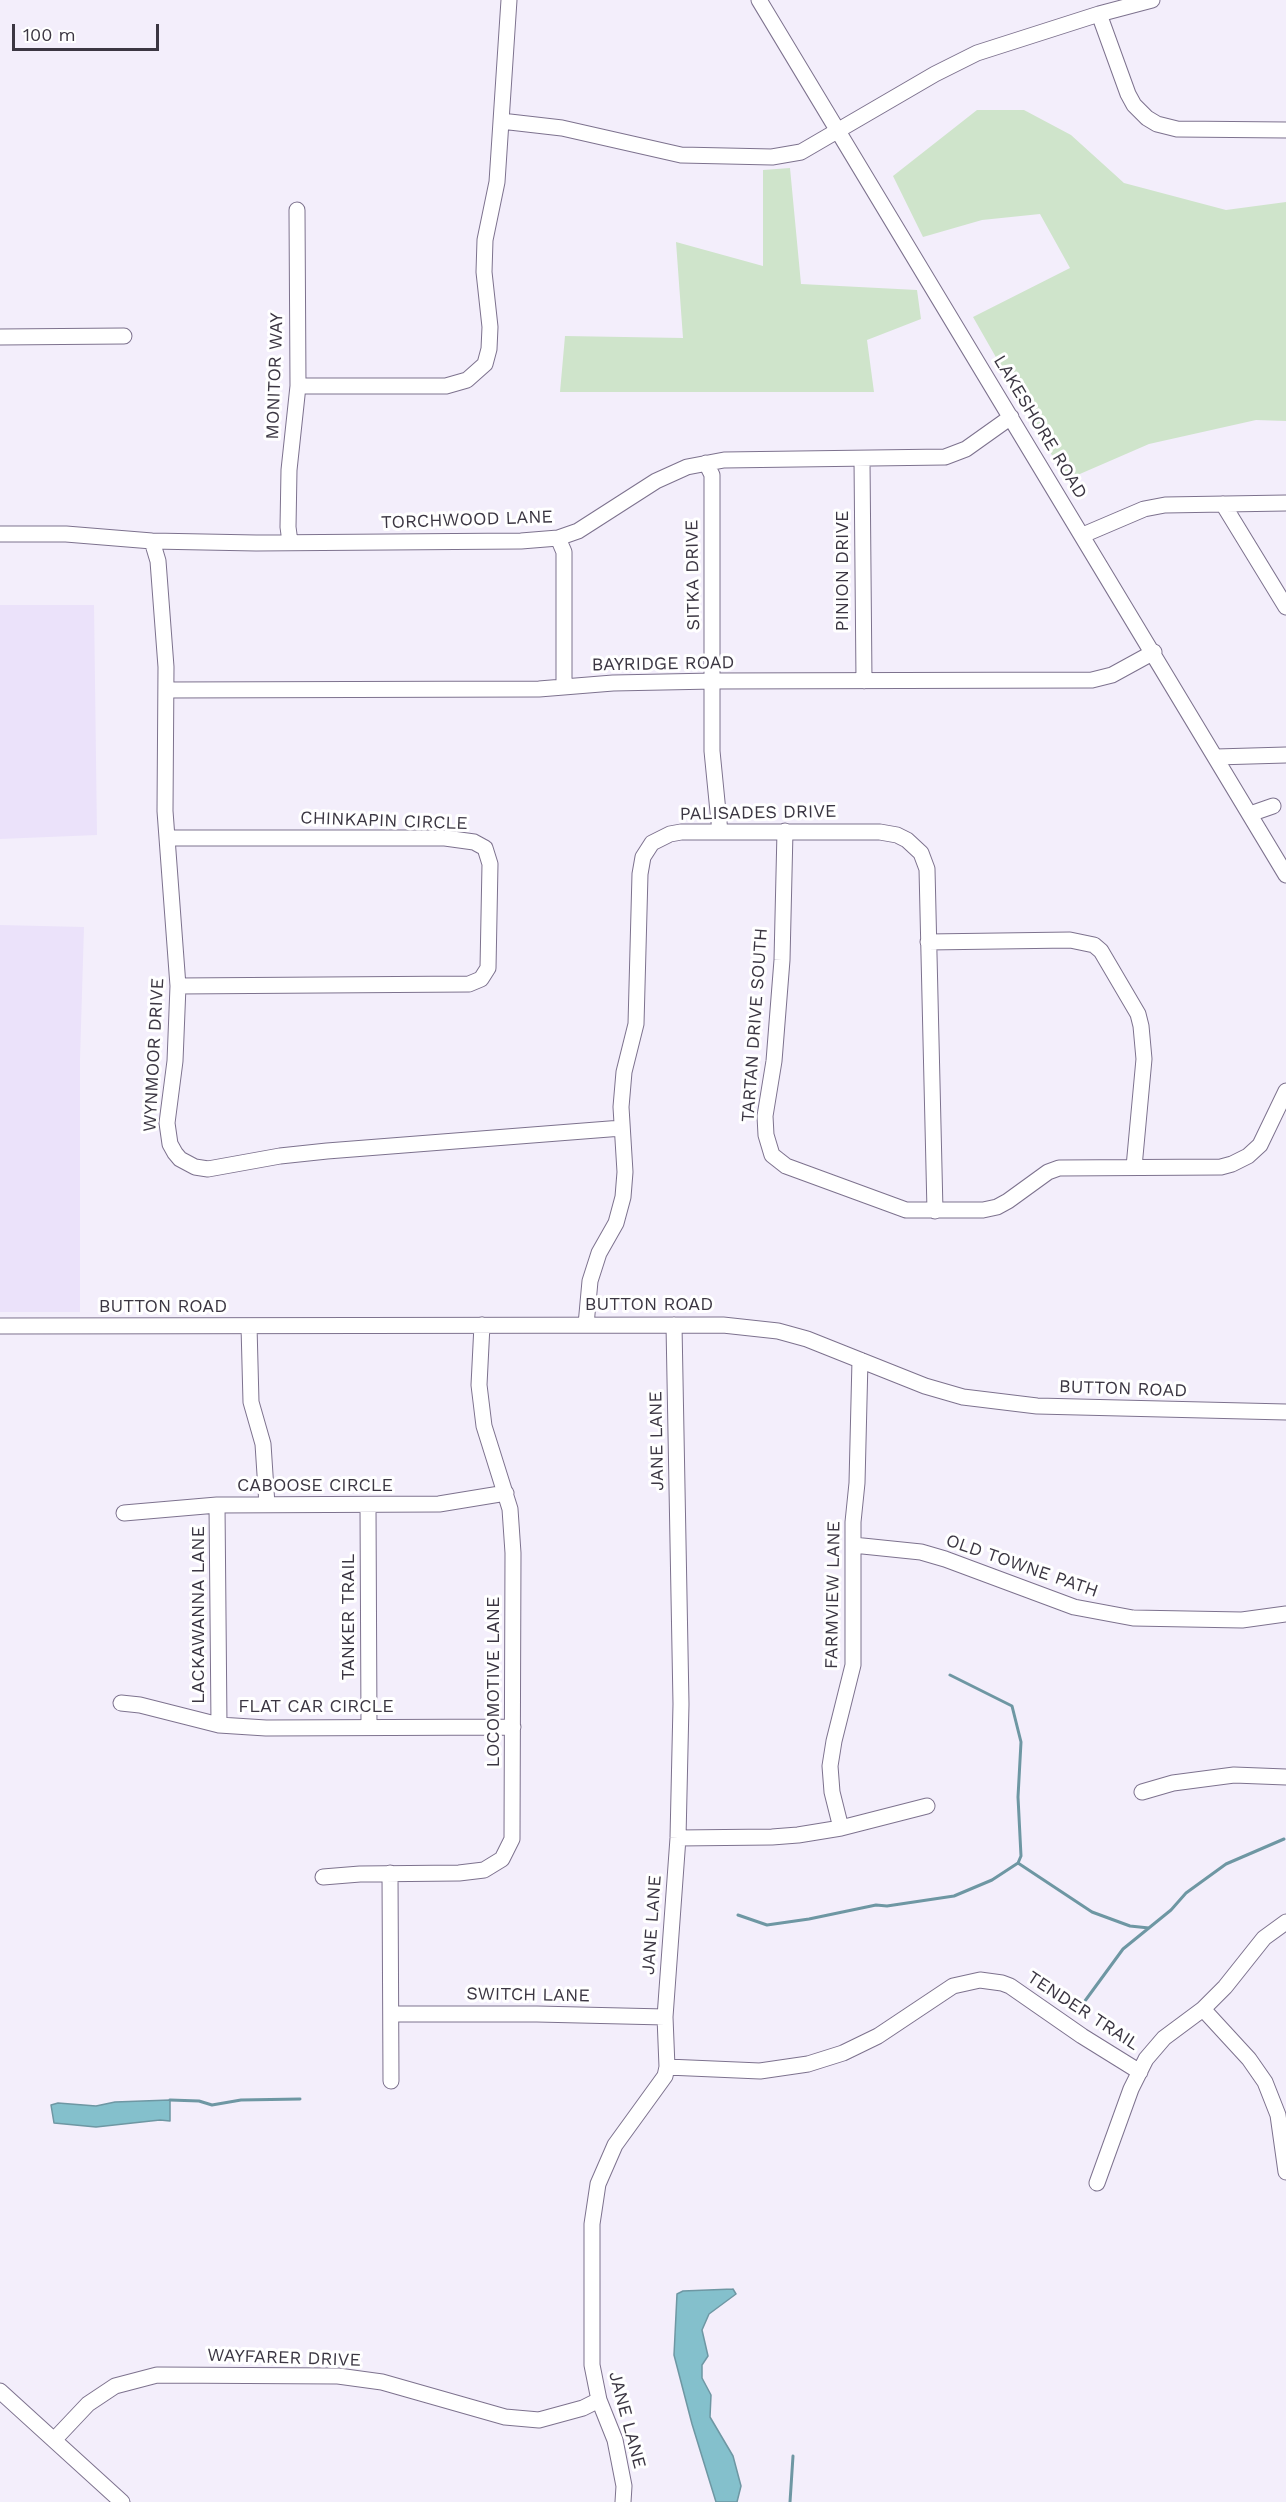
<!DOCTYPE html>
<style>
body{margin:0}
#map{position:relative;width:1286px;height:2502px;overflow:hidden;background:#f3eefb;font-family:"Work Sans",sans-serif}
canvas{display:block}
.scale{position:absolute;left:12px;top:24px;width:147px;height:27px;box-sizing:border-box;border:3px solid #3b3642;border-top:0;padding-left:8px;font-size:18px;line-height:21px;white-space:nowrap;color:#3b3642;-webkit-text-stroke:4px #fff;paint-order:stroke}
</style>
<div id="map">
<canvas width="1286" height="2502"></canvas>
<div class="scale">100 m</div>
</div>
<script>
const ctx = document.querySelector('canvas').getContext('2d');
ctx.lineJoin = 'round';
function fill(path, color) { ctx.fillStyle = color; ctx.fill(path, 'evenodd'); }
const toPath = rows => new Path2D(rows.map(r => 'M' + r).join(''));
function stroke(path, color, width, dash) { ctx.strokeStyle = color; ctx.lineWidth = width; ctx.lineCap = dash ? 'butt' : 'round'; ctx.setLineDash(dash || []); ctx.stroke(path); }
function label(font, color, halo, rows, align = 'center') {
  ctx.font = font + ' "Work Sans",sans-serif'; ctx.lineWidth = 6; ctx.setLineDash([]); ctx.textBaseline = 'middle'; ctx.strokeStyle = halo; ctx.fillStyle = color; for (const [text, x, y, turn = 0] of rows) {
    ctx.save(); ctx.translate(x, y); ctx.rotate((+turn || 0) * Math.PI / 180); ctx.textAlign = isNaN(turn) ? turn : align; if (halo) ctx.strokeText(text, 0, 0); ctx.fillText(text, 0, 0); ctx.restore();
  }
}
fill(toPath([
 [0,605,94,605,97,835,0,839],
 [0,925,84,927,80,1059,80,1312,0,1312]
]), '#ebe2fa');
fill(toPath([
 [977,110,1024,110,1071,135,1124,183,1226,210,1286,202,1286,421,1256,420,1149,444,1066,480,973,317,1070,268,1040,214,982,220,923,237,893,176],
 [790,168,801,284,917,290,921,319,867,340,874,392,560,392,565,336,683,338,676,242,763,266,763,170]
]), '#cfe4cb');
const water = toPath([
 [170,2100,170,2121,160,2120,96,2127,54,2123,51,2105,58,2103,96,2106,115,2102,170,2100],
 [733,2289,736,2294,709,2314,702,2330,708,2356,702,2365,702,2378,711,2395,710,2417,733,2456,741,2486,737,2502,716,2502,692,2424,674,2355,677,2294,683,2291,733,2289]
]);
fill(water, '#84c0cc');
stroke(water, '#6e97a3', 1.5);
stroke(toPath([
 [1018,1863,1092,1912,1130,1926,1149,1928],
 [738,1915,767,1925,809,1919,876,1905,887,1906,954,1896,992,1880,1018,1863,1021,1856,1018,1797,1021,1742,1012,1706,950,1675],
 [1082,2005,1123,1949,1171,1910,1186,1893,1226,1864,1284,1839],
 [170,2100,199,2101,212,2105,241,2100,300,2099],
 [790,2502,793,2456]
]), '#6e97a3', 3);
const minor = toPath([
 [759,0,1286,875],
 [1099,14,1128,94,1134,105,1147,118,1157,124,1177,129,1286,130],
 [501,121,562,128,681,155,772,157,801,152,935,74,977,53,1099,14,1152,0],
 [0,337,124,336],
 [298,386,446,386,467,380,485,364,489,349,490,327,484,272,485,240,497,182,509,0],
 [862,460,864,681],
 [706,463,712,475,712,751,720,832],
 [1223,504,1286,607],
 [0,534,66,534,152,541,256,543,521,541,558,538,578,531,656,481,687,467,724,460,945,457,966,449,1011,417],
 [1083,535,1144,509,1165,505,1286,503],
 [558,538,564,552,564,687],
 [152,541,158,561,166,667,165,811,178,986,175,1061,167,1123,170,1144,175,1153,180,1159,195,1167,208,1169,280,1156,327,1151,622,1128],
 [290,542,288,527,289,470,298,386,297,210],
 [166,690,539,689,613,683,714,681,1092,680,1112,675,1154,652],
 [1216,757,1286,755],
 [1250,814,1273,806],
 [785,831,782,960,774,1061,765,1116,766,1135,772,1155,786,1166,906,1210,983,1210,997,1207,1008,1201,1048,1172,1059,1168,1221,1167,1232,1164,1248,1156,1260,1145,1286,1091],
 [167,838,445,838,474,842,485,848,490,864,488,968,481,979,469,984,178,986],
 [928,942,1070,940,1094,945,1101,951,1138,1014,1141,1026,1144,1059,1134,1167],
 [586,1325,590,1281,599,1253,616,1223,623,1197,625,1172,621,1107,624,1072,636,1024,640,874,643,857,652,843,670,834,681,832,880,832,897,835,907,840,921,853,927,869,935,1211],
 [0,1326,723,1325,778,1331,807,1339,925,1386,963,1397,1037,1406,1286,1412],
 [249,1326,251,1402,263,1444,267,1505],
 [217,1505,219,1725],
 [368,1506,369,1727],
 [124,1513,217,1505,439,1504,506,1493],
 [853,1545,921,1552,945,1559,1074,1607,1133,1618,1242,1620,1286,1614],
 [121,1703,140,1705,219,1725,266,1728,513,1727],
 [1142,1792,1173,1783,1234,1775,1286,1777],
 [841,1828,832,1792,830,1766,834,1741,853,1665,853,1522,857,1483,860,1360],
 [678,1838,772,1837,798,1835,841,1828,927,1806],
 [390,1873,391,2081],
 [323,1877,360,1874,459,1873,484,1870,502,1859,512,1839,513,1553,510,1509,484,1426,479,1385,482,1325],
 [1203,2009,1249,2059,1265,2082,1278,2115,1286,2172],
 [391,2014,537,2014,665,2017],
 [667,2067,760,2071,808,2064,843,2053,878,2036,953,1986,980,1980,1002,1983,1010,1986,1082,2036,1140,2072],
 [1097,2183,1131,2089,1146,2059,1164,2038,1203,2009,1225,1987,1264,1938,1286,1922],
 [0,2391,122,2502],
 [54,2440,88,2404,115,2386,157,2375,338,2376,382,2382,505,2417,539,2420,583,2408,599,2400],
 [623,2502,624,2486,615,2440,599,2400,592,2365,592,2224,598,2184,615,2145,665,2076,667,2067,665,2017,678,1838,681,1704,674,1325]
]);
stroke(minor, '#7d728e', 17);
stroke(minor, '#fff', 15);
label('18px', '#3b3642', '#fff', [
 ["MONITOR WAY",275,376,-88],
 ["LAKESHORE ROAD",1040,427,59],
 ["TORCHWOOD LANE",467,520,-2],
 ["PINION DRIVE",843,571,-90],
 ["SITKA DRIVE",693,575,-91],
 ["BAYRIDGE ROAD",663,664,-1],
 ["PALISADES DRIVE",758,813,-1],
 ["CHINKAPIN CIRCLE",384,821,2],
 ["TARTAN DRIVE SOUTH",755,1025,-86],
 ["WYNMOOR DRIVE",154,1055,-87],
 ["BUTTON ROAD",649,1305],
 ["BUTTON ROAD",163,1307],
 ["BUTTON ROAD",1123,1389,2],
 ["JANE LANE",657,1441,-91],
 ["CABOOSE CIRCLE",315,1486],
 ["OLD TOWNE PATH",1022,1566,19],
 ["FARMVIEW LANE",833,1595,-89],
 ["LACKAWANNA LANE",199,1615,-90],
 ["TANKER TRAIL",349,1617,-90],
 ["LOCOMOTIVE LANE",494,1682,-90],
 ["FLAT CAR CIRCLE",316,1707],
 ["JANE LANE",652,1925,-86],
 ["SWITCH LANE",528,1995,1],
 ["TENDER TRAIL",1083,2011,33],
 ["WAYFARER DRIVE",284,2358,2],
 ["JANE LANE",627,2420,75]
]);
</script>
